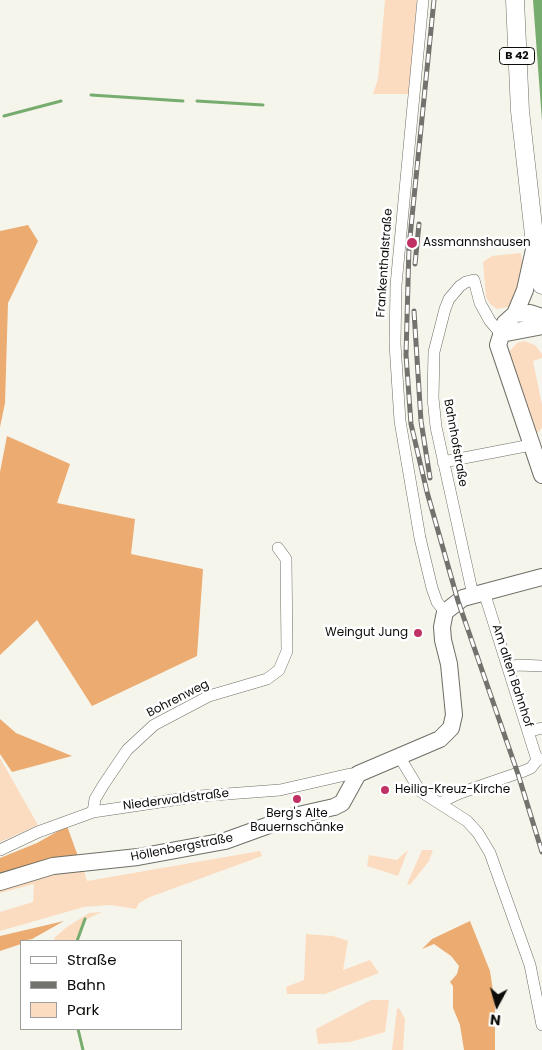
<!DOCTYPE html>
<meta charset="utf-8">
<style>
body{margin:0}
#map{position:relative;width:542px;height:1050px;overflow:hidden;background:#f6f5ec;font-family:Poppins,sans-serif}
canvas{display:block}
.legend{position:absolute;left:20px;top:940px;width:162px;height:90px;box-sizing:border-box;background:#fff;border:1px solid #9e9e9d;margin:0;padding:6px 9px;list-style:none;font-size:15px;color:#0d0c0a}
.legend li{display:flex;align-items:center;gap:10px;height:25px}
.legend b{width:25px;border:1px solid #9e9e9d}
.north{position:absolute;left:472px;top:980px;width:50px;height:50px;-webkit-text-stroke:4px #fff;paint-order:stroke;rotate:186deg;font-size:14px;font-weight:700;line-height:20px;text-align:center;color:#0d0c0a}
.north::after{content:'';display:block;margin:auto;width:18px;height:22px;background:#0d0c0a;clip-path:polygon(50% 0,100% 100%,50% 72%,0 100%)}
</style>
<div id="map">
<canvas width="542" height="1050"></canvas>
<ul class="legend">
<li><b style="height:6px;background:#fff"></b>Straße</li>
<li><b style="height:6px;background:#73726d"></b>Bahn</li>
<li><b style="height:14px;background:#fcdcc0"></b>Park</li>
</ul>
<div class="north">N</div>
</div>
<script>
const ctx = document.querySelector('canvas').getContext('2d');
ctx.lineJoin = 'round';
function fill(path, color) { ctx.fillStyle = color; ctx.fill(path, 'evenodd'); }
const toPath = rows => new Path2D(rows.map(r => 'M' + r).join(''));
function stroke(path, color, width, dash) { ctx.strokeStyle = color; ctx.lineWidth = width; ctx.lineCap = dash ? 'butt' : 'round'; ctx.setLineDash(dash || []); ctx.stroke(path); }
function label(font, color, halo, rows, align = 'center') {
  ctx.font = font + ' Poppins,sans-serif'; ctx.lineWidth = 5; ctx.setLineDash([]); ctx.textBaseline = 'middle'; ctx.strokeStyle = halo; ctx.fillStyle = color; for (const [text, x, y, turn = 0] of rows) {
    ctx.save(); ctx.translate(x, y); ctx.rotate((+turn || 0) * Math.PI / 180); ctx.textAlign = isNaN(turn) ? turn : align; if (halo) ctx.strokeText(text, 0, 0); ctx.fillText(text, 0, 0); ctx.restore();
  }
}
fill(toPath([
 [385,0,417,0,409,94,373,94,378,79],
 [521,253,524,281,509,307,497,309,490,304,486,297,483,262,492,256],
 [524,341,535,345,542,354,542,358,533,361,542,405,542,428,534,436,508,353,517,343],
 [0,758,38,825,0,842],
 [408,850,398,876,367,866,369,855,397,860],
 [422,850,433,850,429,861,410,885,407,884],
 [260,851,262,856,150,897,139,903,136,909,110,905,84,907,0,931,0,912,33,902,34,884,0,893,0,888,49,873,83,868,87,881],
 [102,912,85,920,75,941,55,941,54,938,67,927,89,913],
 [306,934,333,936,348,941,343,970,370,960,379,973,325,994,287,994,286,987,304,980],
 [371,1000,389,1000,385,1032,350,1042,318,1044,316,1029],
 [399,1008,405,1019,403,1050,392,1050,397,1009]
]), '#fcdcc0');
fill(toPath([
 [28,225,38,241,8,303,5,403,0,427,0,231],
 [7,436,70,464,57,503,135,519,131,554,203,569,197,656,92,706,37,620,0,655,0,472],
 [0,719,16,733,72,756,12,772,0,754],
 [67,826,79,859,0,878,0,858,37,843],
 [64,921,32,939,21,941,21,944,0,951,0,936],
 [470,921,490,971,495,1004,495,1050,464,1050,460,1025,453,1008,453,986,450,982,457,974,459,966,451,956,434,944,422,949,432,939]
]), '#ebab71');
fill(toPath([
 [533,0,542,0,542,121]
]), '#76ac6d');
stroke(toPath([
 [91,95,183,101],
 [197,101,263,105],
 [4,116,61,101],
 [77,941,85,919],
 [78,1029,83,1050]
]), '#76ac6d', 3);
const street = toPath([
 [423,0,396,285,395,344,400,421,420,538,432,588,437,602,445,612],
 [443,462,531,445],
 [484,592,537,760],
 [473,595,436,427,433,398,434,352,445,309,449,299,460,286,466,282,474,280,480,303,490,321,501,334],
 [509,667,518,665,542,666],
 [530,731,542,728],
 [399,756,420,791,467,821,478,833,490,853,530,965,542,1025],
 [441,804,447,799,460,793,524,771,531,768,537,760,542,759],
 [93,812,95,799,104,784,127,750,154,725,209,696,267,679,279,670,287,651,286,559,278,548],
 [0,850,38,832,93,812,200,796,280,790,350,774,358,774]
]);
const secondary = toPath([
 [515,314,525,290,535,245],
 [542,317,530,313,515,314,505,323,498,345,542,475],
 [501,334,542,326],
 [0,882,53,866,138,857,225,841,294,816,334,807,342,803,358,774,440,739,451,728,454,715,449,664,443,640,442,627,445,612,463,598,542,577]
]);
const primary = toPath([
 [515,0,520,111,535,244,542,285]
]);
stroke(street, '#6f6e66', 12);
stroke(secondary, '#6f6e66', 18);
stroke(primary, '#6f6e66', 19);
stroke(street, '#fff', 11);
stroke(secondary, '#fff', 16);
stroke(primary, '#fff', 18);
const rail = toPath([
 [434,0,409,247,406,355,411,424,427,492,458,601,518,774,542,852],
 [415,264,419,224],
 [414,311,421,421,430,478]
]);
stroke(rail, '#73726d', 5);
stroke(rail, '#fff', 3, [9]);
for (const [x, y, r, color] of [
 [412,243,6,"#bf3263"],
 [418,633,5,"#bf3263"],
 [385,790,5,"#bf3263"],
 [297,799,5,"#bf3263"]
]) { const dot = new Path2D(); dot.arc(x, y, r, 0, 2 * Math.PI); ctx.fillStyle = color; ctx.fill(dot); stroke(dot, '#fff', 2); }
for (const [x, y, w] of [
 [517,56,35]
]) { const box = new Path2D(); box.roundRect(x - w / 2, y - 8.5, w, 17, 4); ctx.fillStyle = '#fff'; ctx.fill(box); stroke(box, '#0d0c0a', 1); }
label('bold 11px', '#0d0c0a', null, [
 ["B 42",517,56]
]);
label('12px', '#0d0c0a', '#fff', [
 ["Assmannshausen",423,243],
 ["Weingut Jung",408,633,"right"],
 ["Heilig-Kreuz-Kirche",395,790],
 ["Berg's Alte",297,814,"center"],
 ["Bauernschänke",297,828,"center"]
], 'left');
label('12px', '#0d0c0a', '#fff', [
 ["Frankenthalstraße",385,263,-86],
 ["Bahnhofstraße",455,443,80],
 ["Am alten Bahnhof",512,676,72],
 ["Bohrenweg",178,699,-27],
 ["Niederwaldstraße",176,800,-7],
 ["Höllenbergstraße",182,848,-11]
]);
</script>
